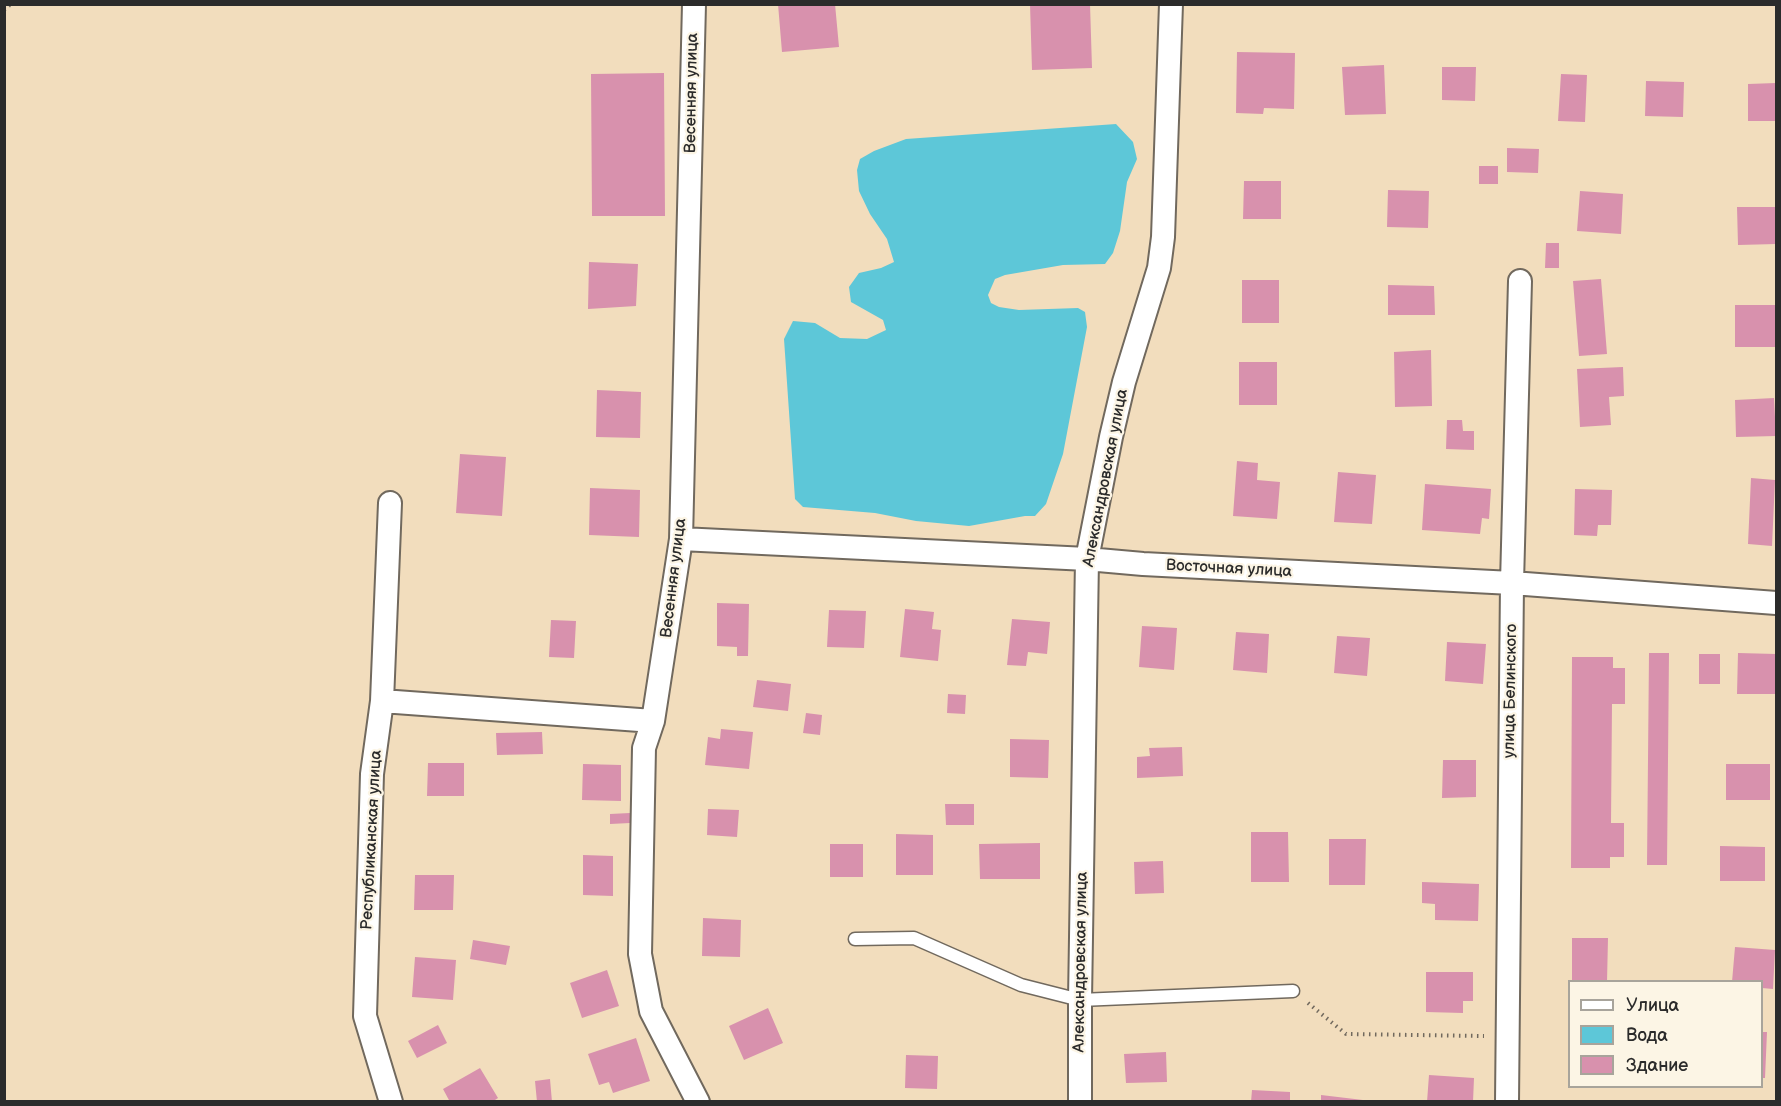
<!DOCTYPE html>
<meta charset="utf-8">
<style>
body{margin:0}
#map{position:relative;width:1781px;height:1106px;overflow:hidden;background:#f2ddbd;font-family:"Balsamiq Sans",sans-serif}
canvas{display:block}
.frame{position:absolute;inset:0;border:6px solid #2b2b2b;pointer-events:none}
.legend{position:absolute;left:1568px;top:980px;width:195px;height:108px;box-sizing:border-box;background:#fcf5e5;border:2px solid #a8a49b;margin:0;padding:8px 10px;list-style:none;font-size:18px;color:#2b2b2b}
.legend li{display:flex;align-items:center;gap:12px;height:30px}
.legend b{width:30px;border:2px solid #a8a49b}
</style>
<div id="map">
<canvas width="1781" height="1106"></canvas>
<div class="frame"></div>
<ul class="legend">
<li><b style="height:8px;background:#fff"></b>Улица</li>
<li><b style="height:16px;background:#5dc7d8"></b>Вода</li>
<li><b style="height:16px;background:#d891ad"></b>Здание</li>
</ul>
</div>
<script>
const ctx = document.querySelector('canvas').getContext('2d');
ctx.lineJoin = 'round';
function fill(path, color) { ctx.fillStyle = color; ctx.fill(path, 'evenodd'); }
const toPath = rows => new Path2D(rows.map(r => 'M' + r).join(''));
function stroke(path, color, width, dash) { ctx.strokeStyle = color; ctx.lineWidth = width; ctx.lineCap = dash ? 'butt' : 'round'; ctx.setLineDash(dash || []); ctx.stroke(path); }
function label(font, color, halo, rows, align = 'center') {
  ctx.font = font + ' "Balsamiq Sans",sans-serif'; ctx.lineWidth = 4.5; ctx.setLineDash([]); ctx.textBaseline = 'middle'; ctx.strokeStyle = halo; ctx.fillStyle = color; for (const [text, x, y, turn = 0] of rows) {
    ctx.save(); ctx.translate(x, y); ctx.rotate((+turn || 0) * Math.PI / 180); ctx.textAlign = isNaN(turn) ? turn : align; if (halo) ctx.strokeText(text, 0, 0); ctx.fillText(text, 0, 0); ctx.restore();
  }
}
fill(toPath([
 [1116,124,1133,142,1137,159,1127,182,1120,231,1113,253,1105,264,1063,265,1005,275,995,279,988,295,991,303,999,307,1019,310,1078,308,1085,312,1087,327,1063,454,1046,504,1035,516,1025,516,969,526,916,521,875,513,803,507,795,499,784,339,793,321,815,323,840,338,867,339,886,330,883,320,851,302,849,287,859,273,881,268,894,262,887,239,870,214,859,191,857,170,860,159,874,151,906,139]
]), '#5dc7d8');
fill(toPath([
 [778,4,835,4,839,47,782,52],
 [1030,4,1090,4,1092,68,1032,70],
 [1237,52,1295,53,1294,109,1264,108,1263,114,1236,113],
 [1384,65,1386,114,1345,115,1342,67],
 [1442,67,1476,67,1475,101,1442,100],
 [664,73,665,216,592,216,591,74],
 [1561,74,1587,75,1585,122,1558,121],
 [1646,81,1684,82,1683,117,1645,116],
 [1776,83,1776,121,1748,121,1748,84],
 [1507,148,1539,149,1538,173,1507,172],
 [1479,166,1498,166,1498,184,1479,184],
 [1244,181,1281,181,1281,219,1243,219],
 [1388,190,1429,191,1428,228,1387,227],
 [1580,191,1623,194,1621,234,1577,231],
 [1737,207,1776,207,1776,244,1738,245],
 [1546,243,1559,243,1559,268,1545,268],
 [589,262,638,264,636,306,588,309],
 [1601,279,1607,354,1579,356,1573,281],
 [1242,280,1279,280,1279,323,1242,323],
 [1388,285,1434,286,1435,315,1388,315],
 [1735,305,1776,305,1776,347,1735,347],
 [1431,350,1432,406,1395,407,1394,352],
 [1239,362,1277,362,1277,405,1239,405],
 [1623,367,1624,396,1609,397,1611,425,1580,427,1577,369],
 [597,390,641,392,640,438,596,437],
 [1774,398,1776,436,1736,437,1735,400],
 [1447,420,1462,420,1463,431,1474,431,1474,450,1446,449],
 [460,454,506,457,502,516,456,513],
 [1237,461,1258,463,1257,480,1280,482,1277,519,1233,516],
 [1338,472,1376,475,1372,524,1334,522],
 [1751,478,1775,480,1772,546,1748,544],
 [1425,484,1491,489,1489,519,1482,518,1480,534,1422,530],
 [590,488,640,490,639,537,589,535],
 [1575,489,1612,490,1611,525,1598,525,1597,536,1574,535],
 [717,603,749,604,748,656,737,656,737,647,717,646],
 [905,609,934,612,932,629,941,630,938,661,900,657],
 [829,610,866,611,864,648,827,647],
 [1012,619,1050,622,1047,654,1028,652,1026,666,1007,665],
 [551,620,576,621,574,658,549,657],
 [1142,626,1177,628,1174,670,1139,667],
 [1236,632,1269,634,1267,673,1233,670],
 [1337,636,1370,638,1367,676,1334,673],
 [1447,642,1486,644,1483,684,1445,681],
 [1649,653,1669,653,1667,865,1647,865],
 [1738,653,1776,654,1776,694,1737,694],
 [1699,654,1720,654,1720,684,1699,684],
 [1572,657,1613,657,1613,668,1625,668,1625,704,1612,704,1611,823,1624,823,1624,857,1610,857,1610,868,1571,868],
 [757,680,791,684,788,711,753,707],
 [948,694,966,695,965,714,947,713],
 [806,713,822,715,820,735,803,733],
 [721,729,753,732,749,769,705,765,708,737,720,739],
 [542,732,543,754,497,755,496,733],
 [1010,739,1049,740,1048,778,1010,777],
 [1182,747,1183,776,1137,778,1137,757,1150,756,1149,748],
 [1443,760,1476,760,1476,797,1442,798],
 [428,763,464,763,464,796,427,796],
 [583,764,621,765,621,801,582,800],
 [1726,764,1770,764,1770,800,1726,800],
 [945,804,974,804,974,825,946,825],
 [708,809,739,810,737,837,707,835],
 [630,813,630,823,610,824,610,814],
 [1251,832,1288,832,1289,882,1251,882],
 [896,834,933,835,933,875,896,875],
 [1329,839,1366,839,1365,885,1329,885],
 [1040,843,1040,879,980,879,979,844],
 [830,844,863,844,863,877,830,877],
 [1720,846,1765,847,1765,881,1720,881],
 [583,855,613,856,613,896,583,895],
 [1163,861,1164,893,1135,894,1134,862],
 [415,875,454,875,453,910,414,910],
 [1422,882,1479,884,1478,921,1435,920,1435,904,1422,903],
 [703,918,741,920,740,957,702,956],
 [1572,938,1608,938,1607,982,1572,982],
 [473,940,510,946,506,965,470,959],
 [1735,947,1775,950,1773,989,1762,988,1762,982,1732,982],
 [415,957,456,960,453,1000,412,997],
 [607,970,619,1006,582,1018,570,983],
 [1426,972,1473,972,1473,1001,1463,1001,1463,1013,1426,1012],
 [768,1008,783,1043,744,1060,729,1026],
 [438,1025,447,1043,417,1058,408,1041],
 [1762,1032,1767,1032,1765,1078,1762,1078],
 [636,1038,650,1081,613,1093,609,1082,599,1085,588,1054],
 [1166,1052,1167,1082,1126,1083,1124,1054],
 [906,1055,938,1056,937,1089,905,1088],
 [480,1068,498,1098,492,1102,450,1102,443,1089],
 [1429,1075,1474,1078,1473,1102,1427,1102],
 [550,1079,552,1102,537,1102,535,1081],
 [1252,1090,1290,1092,1290,1102,1251,1102],
 [1321,1095,1363,1100,1363,1102,1321,1102]
]), '#d891ad');
const service = toPath([
 [855,939,914,938,1021,985,1080,1000,1293,991]
]);
const minor = toPath([
 [694,4,681,539,653,721,644,748,640,954,651,1011,698,1102],
 [390,503,382,701,372,774,365,1016,391,1102],
 [681,539,1087,559,1143,564,1512,583,1776,603],
 [382,701,653,721],
 [1080,1102,1080,1000,1087,559,1111,437,1124,382,1159,268,1163,237,1171,4],
 [1507,1102,1512,583,1520,281]
]);
stroke(service, '#71695e', 15);
stroke(minor, '#71695e', 26);
stroke(toPath([
 [4,10,11,4],
 [1308,1003,1346,1034,1484,1036]
]), '#71695e', 4, [1.5, 4.5]);
stroke(service, '#fff', 12);
stroke(minor, '#fff', 22);
label('16px', '#2b2b2b', '#fcf5e5', [
 ["Весенняя улица",692,93,-89],
 ["Александровская улица",1106,478,-79],
 ["Восточная улица",1229,569,3],
 ["Весенняя улица",674,578,-83],
 ["улица Белинского",1511,691,-89],
 ["Республиканская улица",372,840,-87],
 ["Александровская улица",1081,962,-89]
]);
</script>
